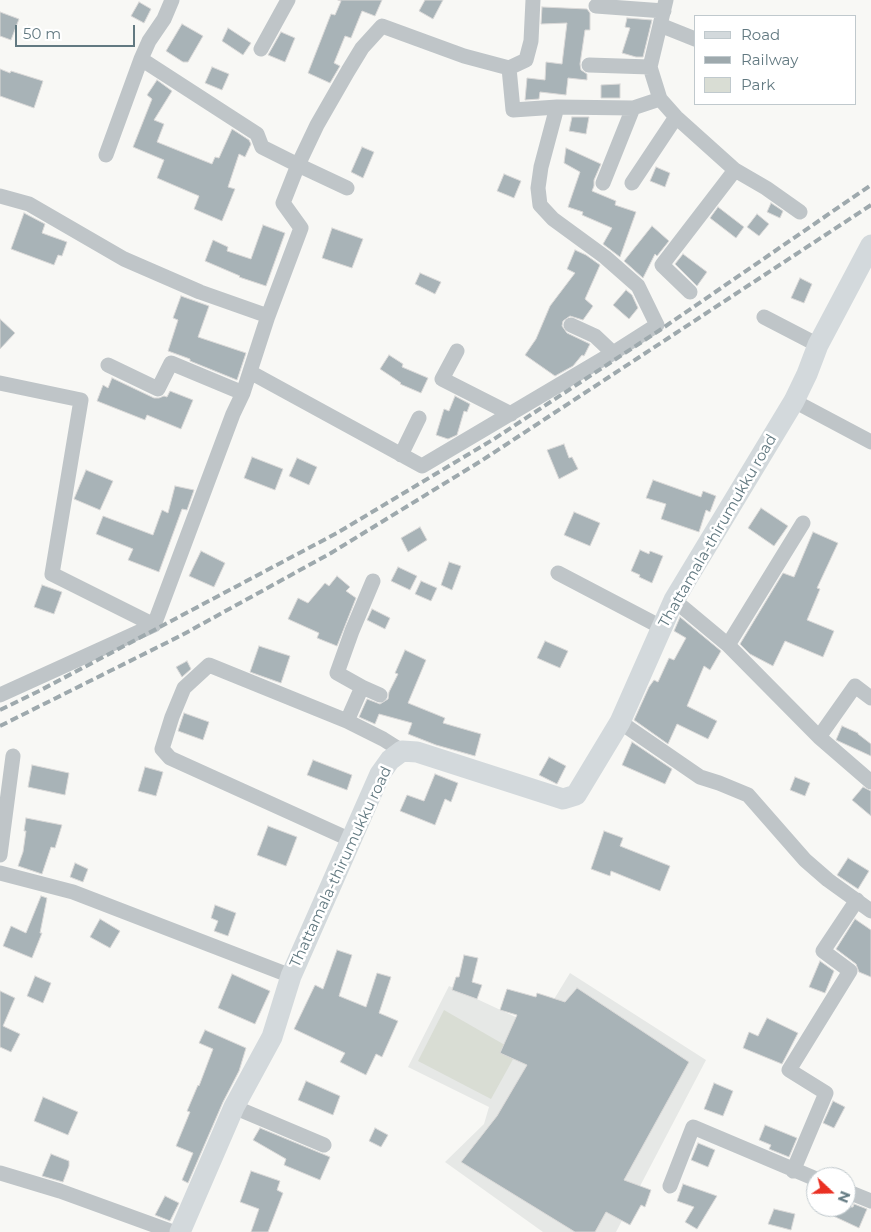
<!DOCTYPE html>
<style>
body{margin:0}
#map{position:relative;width:871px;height:1232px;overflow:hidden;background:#f8f8f5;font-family:Montserrat,sans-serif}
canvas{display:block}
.legend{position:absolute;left:694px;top:15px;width:162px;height:90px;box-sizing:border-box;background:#fff;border:1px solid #c0c9cd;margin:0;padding:6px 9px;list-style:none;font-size:15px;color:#627981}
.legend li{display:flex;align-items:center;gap:10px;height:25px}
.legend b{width:25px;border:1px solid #c0c9cd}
.north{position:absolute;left:806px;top:1167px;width:50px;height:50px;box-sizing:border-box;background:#fff;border:1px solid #c0c9cd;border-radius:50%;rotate:111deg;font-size:14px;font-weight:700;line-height:20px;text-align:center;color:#627981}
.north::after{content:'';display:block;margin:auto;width:18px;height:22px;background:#ea3023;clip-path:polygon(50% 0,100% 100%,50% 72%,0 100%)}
.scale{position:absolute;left:15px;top:25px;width:120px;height:22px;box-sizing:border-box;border:2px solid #627981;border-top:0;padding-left:6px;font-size:15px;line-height:18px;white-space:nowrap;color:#627981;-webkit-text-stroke:4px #fff;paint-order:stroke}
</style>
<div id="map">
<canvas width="871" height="1232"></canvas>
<ul class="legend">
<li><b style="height:6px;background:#d3d9dc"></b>Road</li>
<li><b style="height:6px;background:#9ea9ad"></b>Railway</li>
<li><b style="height:14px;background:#d9ddd4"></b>Park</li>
</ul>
<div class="north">N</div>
<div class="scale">50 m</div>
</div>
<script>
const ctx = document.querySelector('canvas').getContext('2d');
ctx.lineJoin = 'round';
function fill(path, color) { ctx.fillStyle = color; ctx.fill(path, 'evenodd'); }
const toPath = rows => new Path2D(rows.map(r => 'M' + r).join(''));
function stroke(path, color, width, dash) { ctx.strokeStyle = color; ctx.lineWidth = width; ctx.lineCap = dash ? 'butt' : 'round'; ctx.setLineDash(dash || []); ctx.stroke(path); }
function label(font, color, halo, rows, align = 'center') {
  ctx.font = font + ' Montserrat,sans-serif'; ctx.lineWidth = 5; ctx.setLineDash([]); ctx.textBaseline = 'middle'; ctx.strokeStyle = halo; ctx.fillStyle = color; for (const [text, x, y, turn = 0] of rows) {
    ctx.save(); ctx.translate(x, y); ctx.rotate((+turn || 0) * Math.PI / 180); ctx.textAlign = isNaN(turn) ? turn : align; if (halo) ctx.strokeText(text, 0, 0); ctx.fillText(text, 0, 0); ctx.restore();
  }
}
fill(toPath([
 [570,973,706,1060,616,1232,543,1232,445,1162,484,1124,489,1107,408,1067,449,986,537,1027]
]), '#e6e8e6');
fill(toPath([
 [444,1010,517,1052,491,1099,418,1061]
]), '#d9ddd4');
const building = toPath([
 [338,0,382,0,375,16,362,11,351,38,345,36,334,63,340,66,330,83,308,73,331,14,335,15,341,1,338,0],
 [425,0,443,0,433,19,419,11,425,0],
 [139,2,151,9,144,23,131,16,139,2],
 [542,7,587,9,590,13,590,30,585,30,580,64,581,70,587,74,587,80,568,78,566,95,540,92,539,99,525,100,527,78,545,80,546,62,562,64,567,23,541,24,542,7],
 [0,12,19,19,11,40,0,36,0,12],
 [627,18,652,20,643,57,636,57,622,53,630,28,625,27,627,18],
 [182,24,203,36,188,62,183,62,166,51,182,24],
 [228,28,251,43,243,55,222,41,228,28],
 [281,32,295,38,285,62,268,55,281,32],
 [212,67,229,74,222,90,205,83,212,67],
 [0,69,10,73,11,71,43,81,34,108,0,96,0,69],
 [157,80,172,91,154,120,164,124,157,142,212,164,215,157,219,158,232,129,249,140,251,144,245,157,239,154,228,187,235,189,222,221,194,209,199,196,157,178,164,160,133,147,152,99,147,95,157,80],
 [620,84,620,98,601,98,601,85,620,84],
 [572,117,589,117,586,134,569,131,572,117],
 [362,147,374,152,363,178,351,172,362,147],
 [566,148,601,164,594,180,594,186,592,191,616,201,615,205,636,212,620,257,603,244,612,228,582,215,583,212,568,207,580,172,564,163,566,148],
 [656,167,670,173,665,187,650,181,656,167],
 [504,174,521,181,514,198,497,191,504,174],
 [771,203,783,211,780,218,767,212,771,203],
 [718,207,744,227,736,238,710,218,718,207],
 [24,213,45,224,42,233,67,242,62,256,58,255,54,265,11,249,24,213],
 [757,214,769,224,759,236,747,227,757,214],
 [263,225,285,233,266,286,239,277,240,276,205,261,213,240,228,247,227,251,251,259,263,225],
 [652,226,669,241,657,256,655,254,643,278,624,261,652,226],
 [332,228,363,239,352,268,322,258,332,228],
 [575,250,586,255,600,265,585,299,593,306,583,320,570,316,563,321,562,326,567,333,590,344,584,356,582,355,573,366,555,376,525,355,536,339,550,306,575,273,567,269,575,250],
 [683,254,707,272,697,286,675,264,683,254],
 [420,273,441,282,435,294,415,284,420,273],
 [800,278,812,284,804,303,791,298,800,278],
 [626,290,632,295,638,308,629,319,613,305,626,290],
 [181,296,209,306,198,337,246,353,237,380,190,361,190,359,168,351,178,320,173,318,181,296],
 [0,319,15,333,0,349,0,319],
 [389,355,403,364,402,367,428,378,421,393,400,384,401,383,380,369,389,355],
 [112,378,154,398,159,398,164,396,167,397,170,391,193,400,181,429,147,415,145,420,97,401,103,385,108,388,112,378],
 [455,396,470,404,467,412,464,411,457,435,448,439,436,435,444,409,449,411,455,396],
 [564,444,569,458,572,457,578,469,559,479,547,450,564,444],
 [252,457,283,469,275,490,244,478,252,457],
 [297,458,317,467,309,485,289,476,297,458],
 [86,470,113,481,100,510,74,499,86,470],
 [653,480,701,497,703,491,716,496,710,512,706,510,699,532,661,519,666,504,646,498,653,480],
 [175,486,194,490,187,510,182,509,159,572,128,560,133,549,96,534,103,516,153,535,162,510,168,513,175,486],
 [761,508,788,526,774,546,748,528,761,508],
 [574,512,600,523,590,546,564,535,574,512],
 [420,527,427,540,408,552,401,538,420,527],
 [813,532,838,543,817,588,820,589,807,620,834,631,823,657,785,641,773,666,750,654,740,644,783,573,794,577,813,532],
 [640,550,649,554,650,551,663,556,652,583,639,577,640,575,631,571,640,550],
 [201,551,225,563,214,587,189,576,201,551],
 [449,562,461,566,452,590,441,585,449,562],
 [398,567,417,576,410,590,391,581,398,567],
 [337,576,350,587,346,591,356,598,337,646,317,638,319,633,288,619,298,598,308,603,325,583,329,586,337,576],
 [421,581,437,588,431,601,415,594,421,581],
 [42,585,62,592,54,614,34,607,42,585],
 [372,609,390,618,385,629,367,620,372,609],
 [680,617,721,651,710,670,704,666,687,706,717,721,708,739,677,724,668,744,634,720,649,687,654,680,658,682,669,658,674,660,686,638,674,631,680,617],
 [545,641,568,651,560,668,537,658,545,641],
 [259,646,290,656,281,683,250,672,259,646],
 [405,650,426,660,408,703,445,718,443,723,481,734,475,756,436,745,408,734,412,723,379,714,375,724,359,717,367,699,380,704,388,699,389,692,398,674,395,673,405,650],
 [187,661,191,669,182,677,176,667,187,661],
 [184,713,209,722,203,740,178,731,184,713],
 [842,726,858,733,858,734,871,744,871,756,836,740,842,726],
 [632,742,672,769,665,784,622,765,632,742],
 [549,757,566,766,557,784,539,775,549,757],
 [313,760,352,775,347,790,307,775,313,760],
 [32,765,69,773,65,795,28,787,32,765],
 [145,767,163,772,156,796,138,791,145,767],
 [435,774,458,783,451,802,445,799,435,825,400,811,407,795,424,801,435,774],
 [795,777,810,783,805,796,790,790,795,777],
 [863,787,871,791,871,816,852,800,863,787],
 [26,818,62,825,55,848,51,847,42,874,18,866,23,852,26,831,24,831,26,818],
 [268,826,297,837,286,866,257,855,268,826],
 [604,831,623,838,620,846,670,866,660,891,611,871,610,876,591,869,604,831],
 [848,858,869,871,858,889,837,875,848,858],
 [75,863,88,869,83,882,70,877,75,863],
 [41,896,47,898,40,933,42,933,32,958,3,946,11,926,26,933,41,896],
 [215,905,236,913,228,936,214,931,218,921,211,918,215,905],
 [100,919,120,931,110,948,90,937,100,919],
 [855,919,871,930,871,977,859,972,856,964,836,949,855,919],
 [337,950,352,955,339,996,366,1007,377,973,391,977,379,1013,398,1021,382,1057,376,1054,366,1075,340,1062,345,1053,294,1029,315,985,323,989,337,950],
 [464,955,478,958,472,982,482,985,477,999,452,990,456,977,459,977,464,955],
 [820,961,834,971,825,993,809,987,820,961],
 [232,974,270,991,255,1024,218,1008,232,974],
 [35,976,51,983,43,1003,27,996,35,976],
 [577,988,689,1062,624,1180,651,1190,645,1207,641,1205,630,1225,606,1212,595,1232,575,1232,461,1162,497,1116,527,1065,500,1053,517,1015,500,1010,507,989,536,997,537,993,565,1002,577,988],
 [0,991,15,998,3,1026,20,1034,11,1052,0,1047,0,991],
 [767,1018,798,1033,782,1064,743,1048,749,1032,758,1036,767,1018],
 [205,1030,246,1048,239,1071,223,1102,188,1183,182,1180,193,1153,176,1146,190,1112,187,1111,198,1085,199,1086,213,1049,199,1043,205,1030],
 [306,1081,340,1096,333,1115,298,1100,306,1081],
 [714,1083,733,1091,723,1116,704,1109,714,1083],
 [43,1097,78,1112,68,1135,34,1121,43,1097],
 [833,1101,845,1107,834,1128,823,1123,833,1101],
 [765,1125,797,1138,789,1157,769,1149,771,1145,759,1140,765,1125],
 [260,1128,330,1157,320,1180,284,1165,286,1159,253,1140,260,1128],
 [375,1128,388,1135,381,1147,369,1141,375,1128],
 [698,1143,715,1150,708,1167,691,1160,698,1143],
 [51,1154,69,1161,69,1166,63,1182,42,1176,51,1154],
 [251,1171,280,1181,277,1190,283,1193,268,1232,251,1232,259,1209,240,1202,251,1171],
 [683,1184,717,1196,697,1229,685,1222,694,1207,677,1201,683,1184],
 [165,1196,179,1203,170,1221,155,1215,165,1196],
 [854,1204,867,1209,859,1228,814,1207,853,1207,854,1204],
 [774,1209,795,1214,791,1230,768,1224,774,1209]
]);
fill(building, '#a8b3b7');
stroke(building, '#dad9d8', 1);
stroke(toPath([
 [172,0,164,19,149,41,141,59,257,134,262,147,298,165,317,125,348,71,362,48,382,26,464,56,509,68,526,60,531,41,533,0],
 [666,0,650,67,660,99,676,117,735,170,766,188,800,212],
 [596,6,664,11],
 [660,25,695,39],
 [261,49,288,0],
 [589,65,650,67],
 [509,68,513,110,557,107,633,108,660,99],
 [106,155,141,59],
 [603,183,633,108],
 [632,183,676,117],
 [0,196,29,204,124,259,200,292,268,316],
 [690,292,662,265,735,170],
 [764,317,818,345],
 [571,325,595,336,613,353],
 [457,351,442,379,511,414],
 [108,365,158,389,171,363,243,393],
 [250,372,422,466,613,353,657,325,638,286,605,257,553,219,540,205,538,188,541,167,557,107],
 [0,383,81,400,52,574,154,625,233,414,243,393,268,316,301,228,283,203,298,165,347,188],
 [794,401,871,442],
 [401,455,419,418],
 [558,573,661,627],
 [674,600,728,645,819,737,871,782],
 [728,645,803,523],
 [362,687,380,695],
 [0,695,154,625],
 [347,721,362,687,337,673,352,631,373,581],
 [620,722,700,777,719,783,748,795,805,860,828,880,871,911],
 [819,737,855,686,871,698],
 [351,840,170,758,162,749,172,717,184,688,209,665,347,721,383,739,402,751],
 [0,855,13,756],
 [0,873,73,892,291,976],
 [234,1107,324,1145],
 [793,1171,826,1093,789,1070,850,971,823,951,857,900],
 [0,1173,60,1191,173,1232],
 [670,1186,693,1127,816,1179],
 [846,1191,871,1201]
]), '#bfc5c8', 15);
stroke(toPath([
 [180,1232,234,1107,272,1037,291,976,380,774,390,760,402,751,417,752,563,799,576,795,620,722,674,600,794,401,807,374,818,345,871,245]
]), '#d3d9dc', 21);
stroke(toPath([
 [0,710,41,690,337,533,494,439,660,330,871,185],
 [0,726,182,635,331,553,481,461,871,205]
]), '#9ea9ad', 4, [8, 4]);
label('15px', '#627981', '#fff', [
 ["Thattamala-thirumukku road",718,531,-60],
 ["Thattamala-thirumukku road",341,867,-65]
]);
</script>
